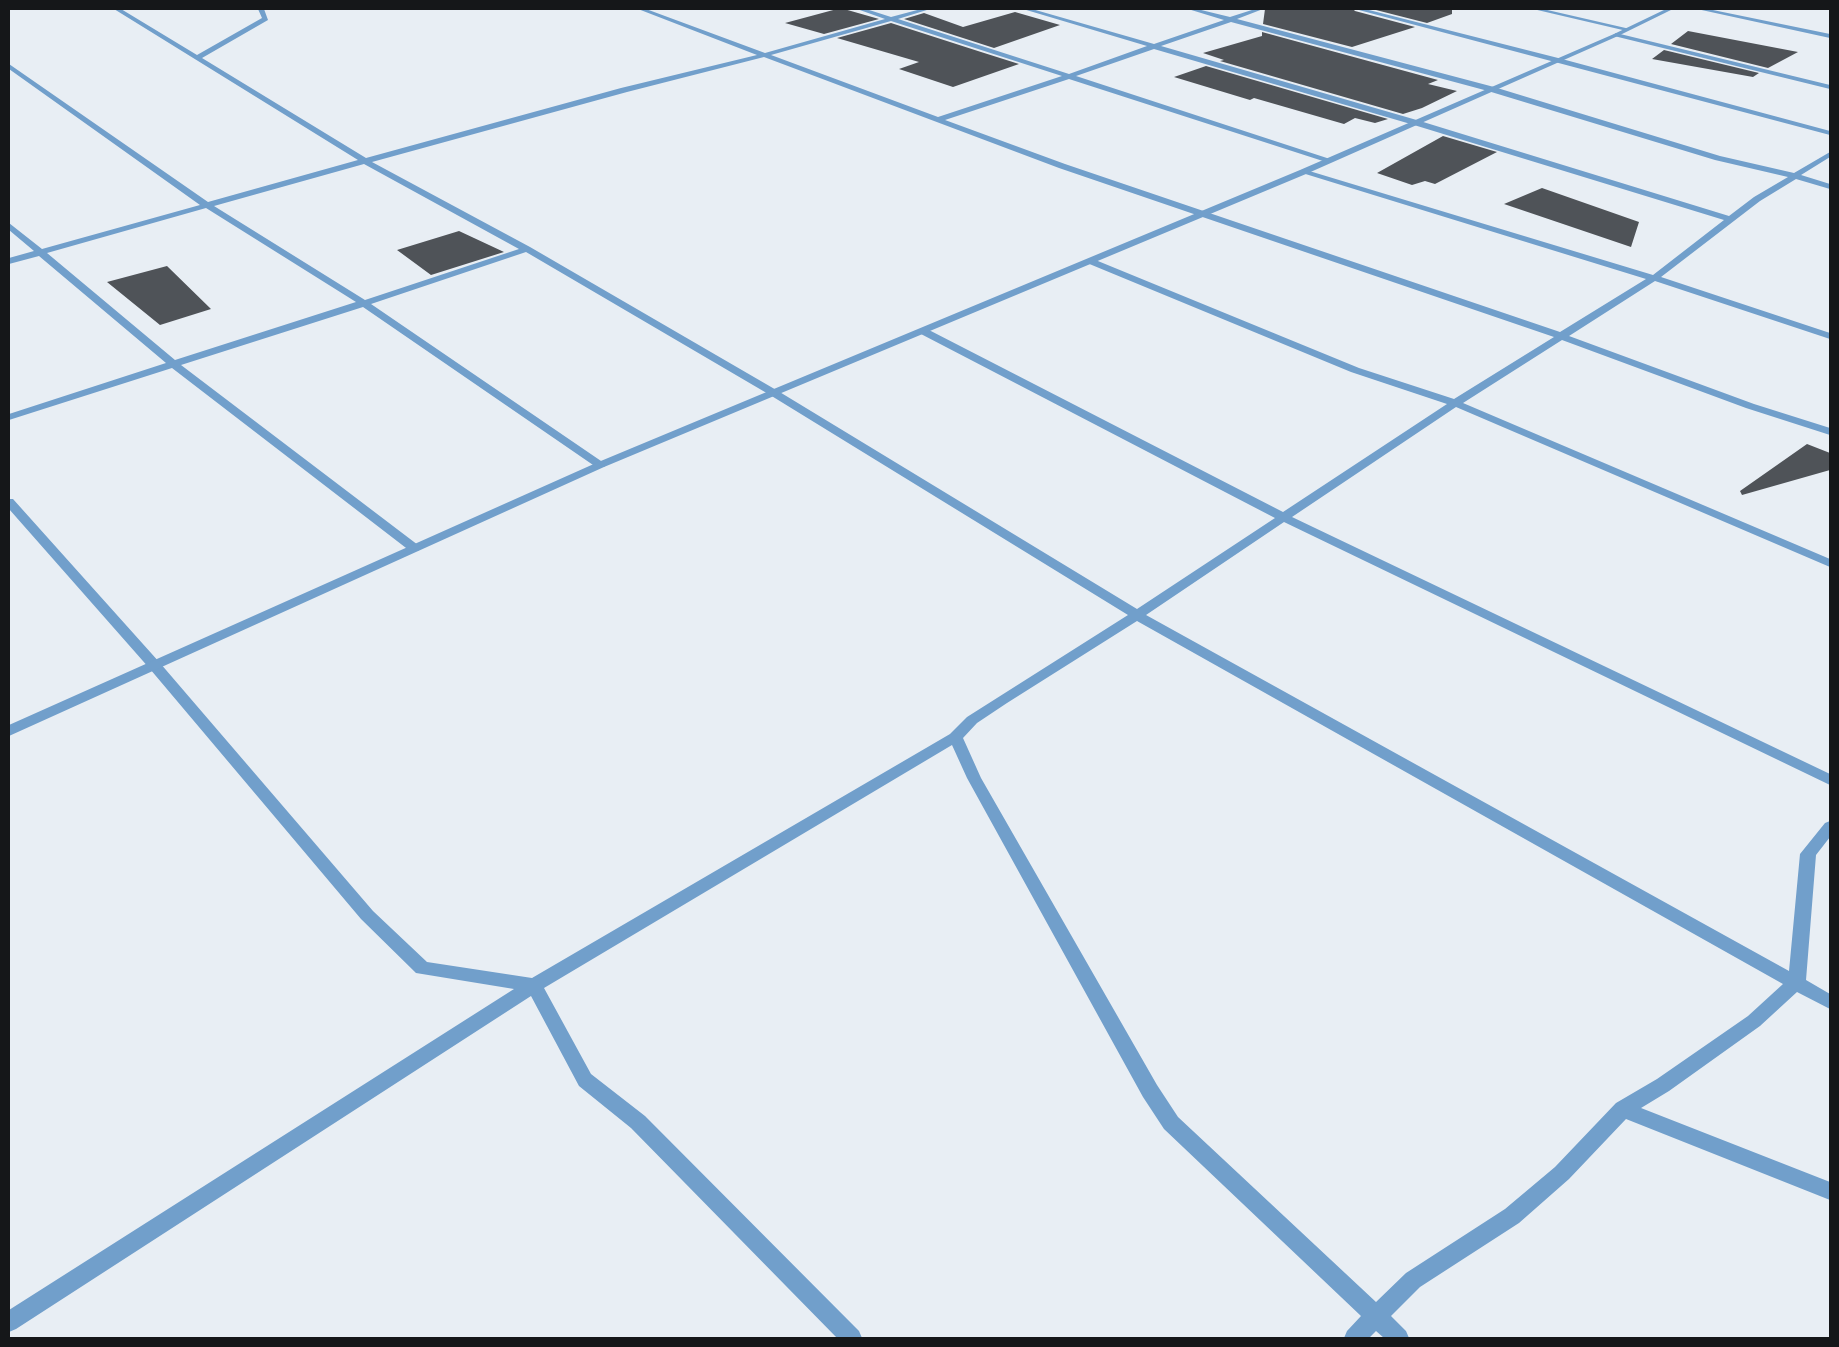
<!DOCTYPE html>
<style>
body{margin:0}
#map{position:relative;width:1839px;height:1347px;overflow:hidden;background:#e8eef4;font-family:"Libre Baskerville",serif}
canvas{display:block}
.frame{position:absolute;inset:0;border:10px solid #151719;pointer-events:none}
</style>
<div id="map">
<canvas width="1839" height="1347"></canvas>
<div class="frame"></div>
</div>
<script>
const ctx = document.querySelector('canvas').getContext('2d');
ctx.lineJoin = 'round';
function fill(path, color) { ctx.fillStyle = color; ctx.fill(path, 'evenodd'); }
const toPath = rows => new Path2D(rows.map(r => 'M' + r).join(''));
fill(toPath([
 [837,9,844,9,879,19,824,34,785,23],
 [1265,9,1353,9,1355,11,1415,27,1352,47,1263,24],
 [1372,9,1452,9,1452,14,1427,23],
 [1015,12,1060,25,994,48,904,19,924,13,963,27],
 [891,23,981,52,1019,64,953,87,899,69,919,62,837,38],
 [1688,31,1798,52,1768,68,1671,44],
 [1262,32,1438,80,1428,84,1457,91,1422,108,1403,114,1220,61,1224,60,1203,53,1262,36],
 [1664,50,1759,73,1753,77,1652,59],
 [1206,66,1388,119,1375,123,1355,118,1344,124,1254,98,1250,100,1174,77],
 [1443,136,1497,152,1435,184,1425,181,1412,185,1377,173],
 [1542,188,1639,222,1631,247,1504,204],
 [459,231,504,252,431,275,397,250],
 [167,266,211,309,160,325,107,282],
 [1807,444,1830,453,1830,470,1742,495,1740,491]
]), '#4f5358');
fill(toPath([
 [114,9,121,9,197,55,262,18,258,9,264,9,268,20,202,58,366,158,621,88,757,55,638,9,646,9,765,53,885,19,857,9,866,9,891,17,921,9,930,9,898,19,1069,74,1147,46,1023,9,1032,9,1154,44,1224,20,1188,9,1197,9,1230,17,1255,9,1263,9,1237,19,1494,87,1720,156,1794,173,1830,152,1830,157,1801,175,1830,184,1830,189,1796,179,1760,201,1661,277,1830,333,1830,339,1655,281,1569,336,1754,404,1830,428,1830,435,1746,408,1562,340,1463,403,1830,559,1830,567,1456,407,1292,517,1830,774,1830,785,1284,522,1146,615,1789,971,1800,854,1825,823,1830,821,1830,837,1816,855,1806,980,1830,994,1830,1009,1797,992,1760,1026,1669,1091,1641,1108,1830,1182,1830,1200,1626,1119,1569,1179,1519,1223,1420,1287,1391,1316,1406,1331,1409,1338,1384,1338,1376,1331,1369,1338,1344,1338,1347,1331,1361,1316,1164,1129,1143,1097,967,778,952,745,544,988,591,1074,645,1116,859,1331,862,1338,837,1338,631,1128,579,1086,531,996,16,1329,9,1332,9,1310,514,989,416,973,361,919,150,669,9,509,9,499,13,499,160,663,373,911,427,962,532,978,950,734,967,717,1128,615,770,395,526,252,371,304,604,463,606,465,604,467,596,467,363,307,181,365,418,545,420,548,418,551,410,551,172,368,9,420,9,414,166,363,39,256,9,264,9,258,34,251,9,230,9,223,42,249,200,205,9,69,9,64,208,202,358,160,114,9],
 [891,21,1062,76,938,117,771,55,891,21],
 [1231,22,1488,91,1715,160,1788,177,1754,197,1729,216,1420,121,1161,46,1231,22],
 [1154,49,1414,125,1724,220,1653,275,1306,170,1299,172,1646,279,1560,332,1065,164,945,120,1069,79,1326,162,1333,160,1076,76,1154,49],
 [764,57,1059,168,1554,337,1454,399,1359,368,1093,259,1087,259,1087,263,1351,372,1447,404,1283,512,927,329,919,329,919,333,1275,518,1137,609,778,391,530,247,372,162,627,92,764,57],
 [364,164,519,249,365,300,214,206,364,164],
 [206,208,356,302,175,360,47,253,206,208],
 [1137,621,1783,984,1748,1016,1657,1079,1616,1103,1555,1167,1505,1209,1406,1273,1376,1302,1178,1117,1157,1085,981,778,963,738,977,723,1007,703,1137,621],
 [1355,9,1365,9,1562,59,1830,131,1830,135,1355,9],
 [1533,9,1543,9,1630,29,1627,31,1533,9],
 [1697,9,1708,9,1830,34,1830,38,1697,9],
 [1616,33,1830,85,1830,89,1614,36,1613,35,1616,33]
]), '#719fcb');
fill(toPath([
 [1666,9,1673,9,1618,36,1306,174,604,467,9,736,9,725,596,463,1300,170,1614,34,1666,9]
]), '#719fcb');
</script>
